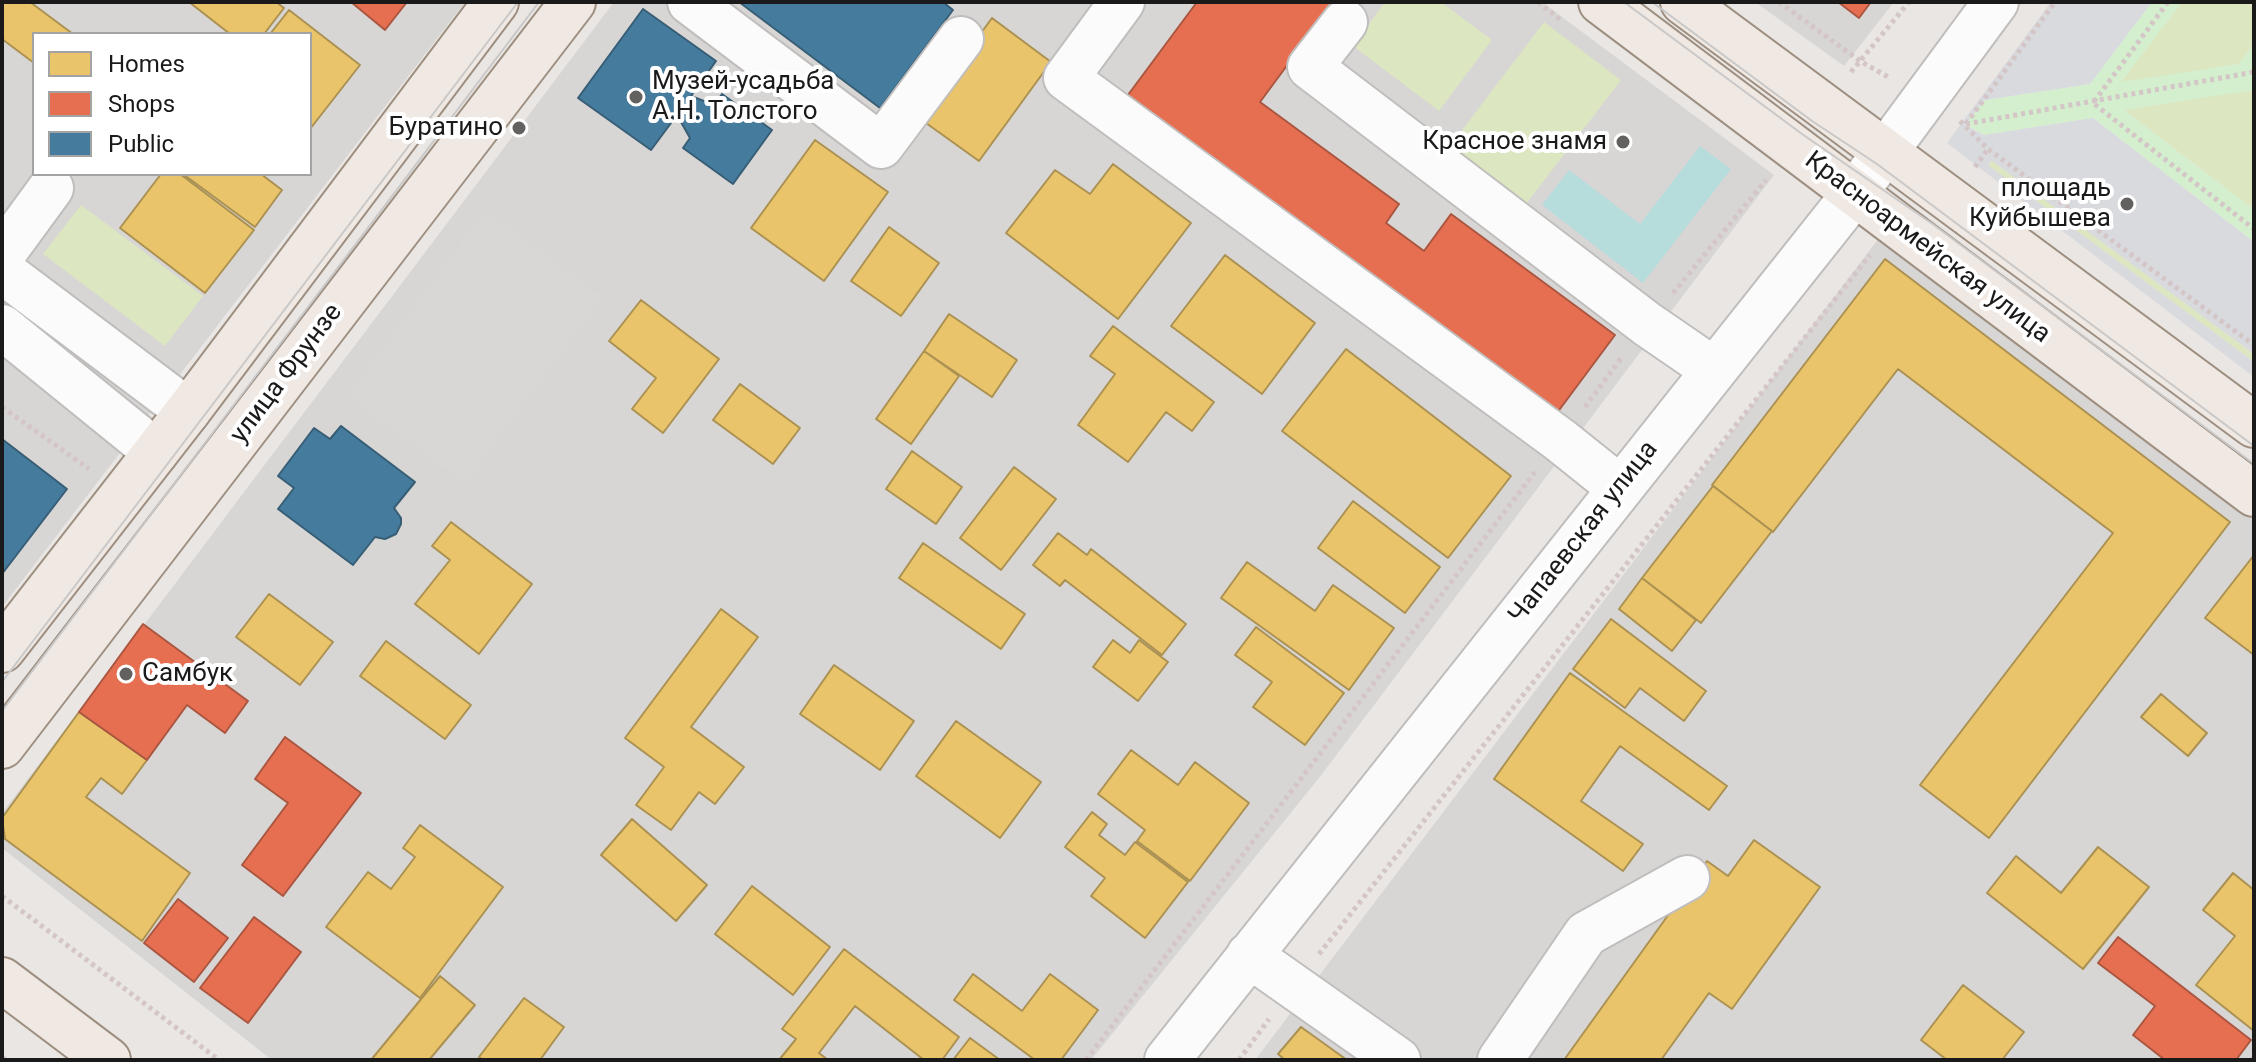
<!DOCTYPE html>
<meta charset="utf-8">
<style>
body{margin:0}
#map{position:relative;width:2256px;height:1062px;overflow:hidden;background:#e9e6e3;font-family:Roboto,sans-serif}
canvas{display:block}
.frame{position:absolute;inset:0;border:4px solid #1a1a1a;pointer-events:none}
.legend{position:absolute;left:32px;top:32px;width:280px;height:144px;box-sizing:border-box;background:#fff;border:2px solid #a3a3a3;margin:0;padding:10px 14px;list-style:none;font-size:24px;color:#1a1a1a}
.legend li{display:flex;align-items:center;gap:16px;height:40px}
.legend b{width:40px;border:2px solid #a3a3a3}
</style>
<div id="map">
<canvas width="2256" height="1062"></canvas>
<div class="frame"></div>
<ul class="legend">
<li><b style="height:22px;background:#e9c46a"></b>Homes</li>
<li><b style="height:22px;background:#e76f51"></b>Shops</li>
<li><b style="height:22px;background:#457b9d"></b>Public</li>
</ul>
</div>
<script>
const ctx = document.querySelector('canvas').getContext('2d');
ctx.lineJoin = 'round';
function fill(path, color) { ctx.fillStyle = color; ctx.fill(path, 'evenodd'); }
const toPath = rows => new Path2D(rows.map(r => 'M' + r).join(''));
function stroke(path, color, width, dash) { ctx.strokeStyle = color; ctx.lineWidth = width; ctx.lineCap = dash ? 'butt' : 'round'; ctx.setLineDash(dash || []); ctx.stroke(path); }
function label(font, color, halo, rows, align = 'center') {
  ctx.font = font + ' Roboto,sans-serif'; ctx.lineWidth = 8; ctx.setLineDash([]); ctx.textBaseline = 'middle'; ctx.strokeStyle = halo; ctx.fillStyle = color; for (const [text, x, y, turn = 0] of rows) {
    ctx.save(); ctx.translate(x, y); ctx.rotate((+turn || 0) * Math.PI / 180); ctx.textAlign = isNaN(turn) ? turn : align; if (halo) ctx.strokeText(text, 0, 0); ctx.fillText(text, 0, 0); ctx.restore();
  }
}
fill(toPath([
 [2,2,465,2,2,607],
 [34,34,310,34,310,174,34,174],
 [614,2,1542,2,1774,175,1319,778,1091,1060,272,1060,2,848,2,813],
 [1755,2,1894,2,1844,66],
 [1882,234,2254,510,2254,1051,2247,1060,1255,1060]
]), '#d8d6d5');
fill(toPath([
 [326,384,465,484,363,620,223,520]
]), '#d7d6d4');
fill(toPath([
 [1385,2,1441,2,1492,40,1439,111,1353,46],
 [2182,2,2254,2,2254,44,2239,64,2120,83],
 [1544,22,1621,80,1523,208,1447,150],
 [2252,88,2254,90,2254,210,2123,109],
 [1992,160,2254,354,2254,362,1988,166],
 [81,205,203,296,165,346,43,254]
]), '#dce6c1');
fill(toPath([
 [2152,2,2182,2,2121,82,2239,64,2254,44,2254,90,2124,110,2254,210,2254,242,2093,118,1984,135,1965,124,1985,100,2090,84]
]), '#d4efce');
fill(toPath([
 [485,210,603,297,465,484,347,396]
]), '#d9d7d6');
fill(toPath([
 [2051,2,2152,2,2090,84,1985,100,1965,125,1984,135,2093,118,2254,242,2254,354,1992,161,1988,165,2254,362,2254,377,1947,143]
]), '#d9dade');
fill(toPath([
 [1700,146,1731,169,1643,283,1542,205,1569,170,1640,224]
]), '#b6dcdc');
const homes = toPath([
 [2,2,30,2,73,34,34,34,34,63,2,39,2,2],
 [189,2,276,2,284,8,264,34,230,34,189,2],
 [289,10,360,65,310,129,310,34,270,34,289,10],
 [992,18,1051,62,979,161,919,118,992,18],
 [815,140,888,192,824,281,751,228,815,140],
 [1113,164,1191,223,1118,319,1006,233,1055,170,1090,194,1113,164],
 [161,174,180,174,254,230,205,293,120,228,161,174],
 [183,174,261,174,282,190,255,227,183,174],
 [889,227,939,263,901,316,851,281,889,227],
 [1225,255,1315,323,1262,394,1171,326,1225,255],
 [1885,259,2230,522,1989,838,1920,785,2113,533,1898,369,1773,532,1712,485,1885,259],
 [641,300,719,359,663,433,632,409,656,378,609,341,641,300],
 [949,314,1017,360,992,397,924,351,949,314],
 [1113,326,1214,402,1192,431,1166,412,1128,462,1078,425,1115,374,1090,356,1113,326],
 [1346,349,1511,476,1448,558,1282,431,1346,349],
 [924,351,959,376,911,444,876,419,924,351],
 [740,384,800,428,773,464,713,420,740,384],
 [912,451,962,487,936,524,886,489,912,451],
 [1014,467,1056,499,1001,570,960,538,1014,467],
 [1713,486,1772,531,1701,623,1642,578,1713,486],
 [1353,501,1440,567,1405,613,1318,548,1353,501],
 [451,522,532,584,479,654,415,604,450,560,432,546,451,522],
 [1058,533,1087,555,1091,549,1186,624,1162,655,1065,580,1060,586,1033,565,1058,533],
 [923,543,1025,614,1001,649,899,578,923,543],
 [2254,555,2254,655,2205,618,2254,555],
 [1247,562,1315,611,1333,585,1394,628,1349,690,1221,598,1247,562],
 [1642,578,1696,620,1672,651,1619,609,1642,578],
 [269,594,333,642,300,685,236,637,269,594],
 [721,609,758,637,691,727,744,767,715,804,699,792,671,830,636,805,664,767,625,738,721,609],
 [1611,619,1706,691,1684,721,1640,688,1625,708,1573,669,1611,619],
 [1256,627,1344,693,1305,745,1253,707,1272,682,1235,655,1256,627],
 [1113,640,1130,653,1139,640,1168,662,1138,701,1093,667,1113,640],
 [386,641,471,705,445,739,360,676,386,641],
 [834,665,914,721,880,770,800,714,834,665],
 [1570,673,1727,786,1709,810,1620,746,1581,801,1643,844,1623,871,1494,779,1570,673],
 [2161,694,2207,733,2188,756,2141,717,2161,694],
 [79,712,147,760,122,794,101,778,86,797,190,873,142,941,5,839,2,818,79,712],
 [956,721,1041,782,1000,838,916,776,956,721],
 [1131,750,1178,785,1195,762,1249,803,1190,881,1137,841,1145,830,1098,794,1131,750],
 [1092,812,1107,824,1099,835,1125,855,1135,842,1188,882,1145,938,1091,896,1105,878,1065,847,1092,812],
 [632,819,707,885,676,921,601,855,632,819],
 [420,825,503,887,420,998,326,927,368,872,391,889,415,857,403,848,420,825],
 [1754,840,1820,887,1732,1009,1709,993,1661,1060,1564,1060,1707,861,1728,876,1754,840],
 [2098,847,2149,887,2083,969,1987,893,2016,856,2061,893,2098,847],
 [2233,873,2254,890,2254,1031,2196,985,2235,936,2203,910,2233,873],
 [752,886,830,947,793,995,715,934,752,886],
 [844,949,959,1037,942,1060,924,1060,855,1006,819,1053,828,1060,779,1060,796,1039,782,1029,844,949],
 [973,974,1022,1011,1050,974,1098,1010,1061,1060,1035,1060,954,1000,973,974],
 [440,976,475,1005,429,1060,371,1060,440,976],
 [1963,985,2024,1032,2002,1060,1947,1060,1921,1040,1963,985],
 [524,998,564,1027,540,1060,483,1060,479,1057,524,998],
 [1301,1027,1347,1060,1285,1060,1278,1054,1301,1027],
 [970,1038,1000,1060,953,1060,970,1038]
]);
fill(homes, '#e9c46a');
stroke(homes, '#ab9152', 2);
const shops = toPath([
 [351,2,407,2,385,30,351,2],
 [1197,2,1334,2,1260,102,1399,204,1386,223,1424,251,1451,214,1615,335,1551,421,1122,103,1197,2],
 [1838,2,1871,2,1859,18,1838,2],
 [143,624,248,701,225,733,187,705,147,760,79,712,143,624],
 [285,737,361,793,283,896,242,865,288,803,255,779,285,737],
 [178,899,228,938,194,982,144,943,178,899],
 [254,917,301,952,248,1023,200,988,254,917],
 [2118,937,2251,1040,2236,1060,2165,1060,2133,1035,2155,1006,2098,963,2118,937]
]);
fill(shops, '#e76f51');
stroke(shops, '#aa5640', 2);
const public = toPath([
 [739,2,943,2,953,10,880,108,739,2],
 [643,9,716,61,691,96,714,105,722,94,772,130,733,184,683,148,690,138,677,115,651,150,578,98,643,9],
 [341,426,415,482,394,508,401,518,401,524,396,534,385,539,375,537,353,565,278,509,294,488,278,476,314,428,330,439,341,426],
 [2,439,67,489,2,574,2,439]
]);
fill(public, '#457b9d');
stroke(public, '#385e76', 2);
const minor = toPath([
 [690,2,881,146,961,39],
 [1122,2,1066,78,1560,440,1620,488],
 [1345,22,1310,67,1647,324,1714,370],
 [2,255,51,188],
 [2,271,188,411],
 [2,327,156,452],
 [1249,955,1398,1060],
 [1167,1060,1855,193,1996,2],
 [1500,1060,1586,934,1687,878]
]);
const major = toPath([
 [1601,2,2254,494],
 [1683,2,2254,425],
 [2,650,188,411,496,2],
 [2,746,573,2],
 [2,980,108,1060]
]);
stroke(minor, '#c0bebd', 48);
stroke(major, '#9e8f81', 48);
stroke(toPath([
 [1538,2,1562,21],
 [1779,2,1860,61,1890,78],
 [2168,2,2093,103,2254,229],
 [1851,72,1909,2],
 [1960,121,1988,149,2254,345],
 [1966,124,2254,72],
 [1966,124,2055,2],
 [1975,167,1988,149],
 [1673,293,1766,180],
 [2,407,89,469],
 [1585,407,1622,357],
 [2,896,219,1060],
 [1319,954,1870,255],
 [2,1057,6,1060],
 [1086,1060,1535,472],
 [1239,1060,1269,1019],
 [2251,1060,2254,1056]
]), '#d4c5c6', 5, [4, 4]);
stroke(minor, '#fcfbfb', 44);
stroke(major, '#efe8e3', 44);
stroke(toPath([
 [1624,2,1802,134,1934,225,2254,464],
 [1652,2,1812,121,1877,164,2254,446],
 [2,682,518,2],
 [2,711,539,2]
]), '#c9c8c8', 2);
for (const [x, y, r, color] of [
 [636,97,8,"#626160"],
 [519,128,8,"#626160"],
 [1623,142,8,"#626160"],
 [2127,204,8,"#626160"],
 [126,674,8,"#626160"]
]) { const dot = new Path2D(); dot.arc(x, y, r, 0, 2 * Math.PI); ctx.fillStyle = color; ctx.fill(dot); stroke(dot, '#fff', 3); }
label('26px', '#1a1a1a', '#fff', [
 ["Музей-усадьба",652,82,"left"],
 ["А.Н. Толстого",652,112,"left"],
 ["Буратино",503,128],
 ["Красное знамя",1607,142],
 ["площадь",2111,189],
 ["Куйбышева",2111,219],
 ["Самбук",142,674,"left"]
], 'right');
label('26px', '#1a1a1a', '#fff', [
 ["Красноармейская улица",1927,248,37],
 ["улица Фрунзе",287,374,-53],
 ["Чапаевская улица",1584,533,-52]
]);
</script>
